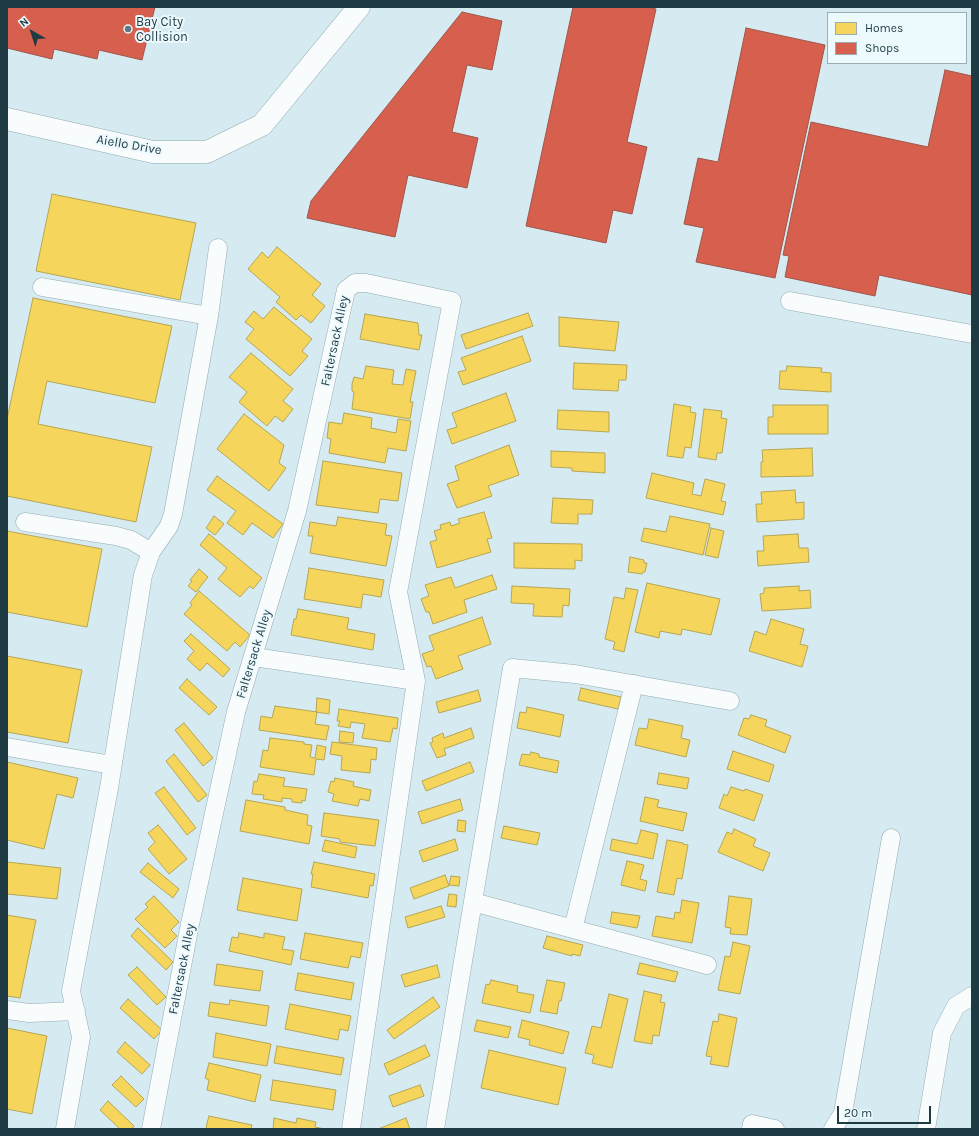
<!DOCTYPE html>
<style>
body{margin:0}
#map{position:relative;width:979px;height:1136px;overflow:hidden;background:#d5ebf1;font-family:Karla,sans-serif}
canvas{display:block}
.frame{position:absolute;inset:0;border:8px solid #1e3a42;pointer-events:none}
.legend{position:absolute;left:827px;top:12px;width:140px;height:52px;box-sizing:border-box;background:#ecf9fd;border:1px solid #9aadb2;margin:0;padding:5px 7px;list-style:none;font-size:12px;color:#1e3a42}
.legend li{display:flex;align-items:center;gap:8px;height:20px}
.legend b{width:20px;border:1px solid #9aadb2}
.north{position:absolute;left:12px;top:12px;width:40px;height:40px;-webkit-text-stroke:3px #ecf9fd;paint-order:stroke;rotate:321deg;font-size:11px;font-weight:700;line-height:16px;text-align:center;color:#1e3a42}
.north::after{content:'';display:block;margin:auto;width:14px;height:18px;background:#1e3a42;clip-path:polygon(50% 0,100% 100%,50% 72%,0 100%)}
.scale{position:absolute;left:837px;top:1106px;width:94px;height:18px;box-sizing:border-box;border:2px solid #1e3a42;border-top:0;padding-left:5px;font-size:12px;line-height:14px;white-space:nowrap;color:#1e3a42;-webkit-text-stroke:3px #ecf9fd;paint-order:stroke}
</style>
<div id="map">
<canvas width="979" height="1136"></canvas>
<div class="frame"></div>
<ul class="legend">
<li><b style="height:11px;background:#f6d55c"></b>Homes</li>
<li><b style="height:11px;background:#d6604d"></b>Shops</li>
</ul>
<div class="north">N</div>
<div class="scale">20 m</div>
</div>
<script>
const ctx = document.querySelector('canvas').getContext('2d');
ctx.lineJoin = 'round';
function fill(path, color) { ctx.fillStyle = color; ctx.fill(path, 'evenodd'); }
const toPath = rows => new Path2D(rows.map(r => 'M' + r).join(''));
function stroke(path, color, width, dash) { ctx.strokeStyle = color; ctx.lineWidth = width; ctx.lineCap = dash ? 'butt' : 'round'; ctx.setLineDash(dash || []); ctx.stroke(path); }
function label(font, color, halo, rows, align = 'center') {
  ctx.font = font + ' Karla,sans-serif'; ctx.lineWidth = 4; ctx.setLineDash([]); ctx.textBaseline = 'middle'; ctx.strokeStyle = halo; ctx.fillStyle = color; for (const [text, x, y, turn = 0] of rows) {
    ctx.save(); ctx.translate(x, y); ctx.rotate((+turn || 0) * Math.PI / 180); ctx.textAlign = isNaN(turn) ? turn : align; if (halo) ctx.strokeText(text, 0, 0); ctx.fillText(text, 0, 0); ctx.restore();
  }
}
const homes = toPath([
 [52,194,196,223,180,300,36,271,52,194],
 [277,247,321,284,312,295,325,306,311,323,301,315,296,320,276,302,280,297,248,269,262,252,268,258,277,247],
 [33,298,172,326,155,403,47,381,38,424,152,447,136,522,7,496,7,419,33,298],
 [274,307,312,339,302,351,308,356,290,376,246,339,254,329,245,322,254,311,263,319,274,307],
 [528,313,533,326,466,349,461,335,528,313],
 [365,314,418,323,419,335,422,335,419,350,360,339,365,314],
 [559,317,619,322,615,351,559,346,559,317],
 [522,336,531,361,463,385,458,372,466,370,461,358,522,336],
 [251,353,293,389,283,401,293,409,283,422,275,416,267,426,239,402,247,392,229,377,251,353],
 [574,363,627,365,626,380,619,380,618,391,573,389,574,363],
 [366,366,394,370,392,384,403,385,406,369,416,371,410,402,413,402,410,419,352,409,354,392,352,391,352,384,354,377,363,379,366,366],
 [787,366,822,368,821,372,831,373,831,392,779,389,780,371,786,371,787,366],
 [506,393,516,421,452,444,447,430,457,427,452,413,506,393],
 [674,404,691,407,690,412,696,413,691,448,685,447,683,458,667,456,674,404],
 [773,405,828,405,828,434,768,434,768,417,773,417,773,405],
 [704,409,722,411,721,418,727,419,722,453,717,453,716,460,698,457,704,409],
 [558,410,609,412,609,432,557,429,558,410],
 [344,413,372,418,371,428,396,433,398,419,411,421,406,451,388,448,385,463,329,453,331,439,327,438,329,422,342,424,344,413],
 [244,414,284,445,279,463,286,468,269,491,217,449,244,414],
 [509,445,519,475,488,486,492,496,457,508,447,484,459,480,455,466,509,445],
 [812,448,813,476,761,477,761,462,763,462,762,450,812,448],
 [551,451,605,453,605,473,572,471,572,468,551,467,551,451],
 [323,461,402,473,398,501,380,499,378,513,316,505,323,461],
 [652,473,694,483,692,494,701,496,705,479,725,484,721,501,726,502,723,515,646,498,652,473],
 [217,476,283,524,273,538,252,523,243,535,227,523,236,511,207,490,217,476],
 [795,490,796,503,804,502,804,519,757,522,756,504,762,504,761,492,795,490],
 [553,498,593,500,592,514,578,514,578,524,551,523,553,498],
 [484,512,492,538,487,539,491,552,437,568,430,542,437,540,434,531,441,529,440,525,450,522,451,526,460,523,458,519,484,512],
 [214,516,224,524,215,535,206,528,214,516],
 [670,516,710,524,703,555,641,541,644,528,666,532,670,516],
 [338,517,387,524,385,535,392,536,386,566,310,553,313,536,308,536,310,522,336,526,338,517],
 [711,528,724,531,718,558,705,555,711,528],
 [7,531,102,549,87,627,7,612,7,531],
 [209,534,262,578,253,589,250,586,240,597,218,579,227,568,200,545,209,534],
 [798,534,799,548,808,548,809,562,758,566,757,551,764,551,763,536,798,534],
 [514,543,582,544,582,561,575,560,575,569,514,568,514,543],
 [630,557,644,560,644,563,647,563,645,572,643,572,642,574,628,572,630,557],
 [309,568,384,580,381,597,363,594,361,608,304,599,309,568],
 [199,569,208,577,196,592,188,586,192,581,190,580,199,569],
 [492,575,497,589,464,600,467,612,433,624,429,612,426,612,421,599,429,596,425,585,451,577,455,588,492,575],
 [647,583,720,599,711,635,682,629,681,635,660,631,659,638,635,632,647,583],
 [512,586,570,589,569,606,563,605,562,617,533,616,534,604,511,603,512,586],
 [799,586,799,591,810,590,811,608,762,611,760,594,764,593,764,588,799,586],
 [626,588,638,590,624,652,613,649,615,642,605,639,614,597,624,599,626,588],
 [199,591,250,635,240,647,235,642,227,651,184,614,192,605,190,603,199,591],
 [298,609,349,618,347,629,375,634,373,650,291,635,294,619,296,619,298,609],
 [482,617,491,644,458,656,463,669,436,679,431,666,427,667,422,654,434,650,429,636,482,617],
 [771,619,804,629,800,644,808,646,802,667,749,651,755,631,766,635,771,619],
 [191,634,230,669,223,677,207,663,200,671,187,659,194,651,184,641,191,634],
 [7,656,82,670,68,743,7,732,7,656],
 [187,679,217,707,209,715,179,688,187,679],
 [581,688,621,697,618,709,578,700,581,688],
 [478,690,481,701,439,713,436,702,478,690],
 [317,698,330,700,329,714,316,712,317,698],
 [275,706,317,712,315,724,329,726,326,740,259,730,261,716,272,718,275,706],
 [527,707,564,715,560,737,517,728,520,712,526,713,527,707],
 [339,709,398,718,397,729,393,728,390,742,362,738,365,724,351,722,350,728,338,726,340,721,337,721,339,709],
 [751,715,767,720,765,726,791,736,785,753,738,735,744,718,749,719,751,715],
 [649,719,683,726,681,738,690,740,686,757,635,745,639,728,647,729,649,719],
 [184,723,213,758,203,766,175,730,184,723],
 [471,728,474,738,444,749,446,755,437,758,430,743,433,742,432,738,443,733,444,738,471,728],
 [340,731,354,733,353,743,339,742,340,731],
 [270,738,304,742,304,744,312,745,310,757,315,758,317,745,326,747,324,760,316,759,314,775,260,767,263,750,268,751,270,738],
 [332,742,377,748,376,760,371,759,370,773,341,770,342,756,330,754,332,742],
 [733,751,774,765,769,782,727,769,733,751],
 [531,752,539,754,539,757,559,761,557,773,519,765,522,754,530,755,531,752],
 [174,754,207,795,198,802,166,761,174,754],
 [7,762,78,778,73,798,57,794,44,849,7,840,7,762],
 [470,762,474,772,426,791,422,781,470,762],
 [659,773,689,778,687,789,657,784,659,773],
 [259,774,285,778,283,786,307,789,305,801,302,800,302,803,292,802,292,799,282,798,282,802,263,799,264,795,252,794,254,781,257,782,259,774],
 [335,778,354,782,353,786,371,790,369,801,360,799,358,806,332,801,334,794,328,792,331,781,334,782,335,778],
 [164,787,196,828,187,835,155,793,164,787],
 [731,787,744,791,745,789,763,795,754,821,719,808,724,794,727,796,731,787],
 [645,797,659,800,657,807,687,813,683,831,640,821,645,797],
 [460,799,463,810,422,824,418,812,460,799],
 [246,800,285,807,285,810,308,815,307,825,312,826,309,844,240,831,246,800],
 [324,813,379,820,375,846,340,842,340,839,321,836,324,813],
 [458,820,466,821,465,832,457,831,458,820],
 [158,825,187,859,169,874,148,849,155,842,148,833,158,825],
 [504,826,540,833,537,845,501,838,504,826],
 [734,829,756,839,753,846,770,853,763,871,718,852,727,832,732,834,734,829],
 [641,830,658,834,653,859,610,850,612,839,637,844,641,830],
 [455,839,458,850,423,862,419,851,455,839],
 [325,840,357,847,355,858,322,851,325,840],
 [667,840,683,843,683,844,688,845,682,879,677,878,674,895,657,892,667,840],
 [627,861,644,865,640,879,647,881,645,891,621,885,627,861],
 [7,862,61,868,57,899,7,894,7,862],
 [314,862,375,874,373,886,370,885,368,898,311,887,313,874,311,874,314,862],
 [148,863,179,889,173,898,140,872,148,863],
 [445,875,449,886,414,899,410,888,445,875],
 [451,876,460,877,459,886,449,885,451,876],
 [243,878,302,889,297,921,237,910,243,878],
 [449,894,457,895,456,907,447,906,449,894],
 [154,896,179,922,171,930,177,936,165,948,135,919,148,907,145,904,154,896],
 [729,896,752,899,747,935,730,934,731,928,725,927,729,896],
 [682,900,699,903,692,943,652,936,656,916,674,919,675,912,680,913,682,900],
 [441,906,445,917,408,928,405,917,441,906],
 [612,912,640,916,637,928,610,923,612,912],
 [7,915,36,920,20,998,7,996,7,915],
 [138,928,173,962,166,970,131,936,138,928],
 [239,933,264,938,264,933,285,937,282,949,294,951,291,965,229,951,232,937,238,938,239,933],
 [305,933,363,943,360,958,351,956,348,968,300,959,305,933],
 [547,936,583,945,580,956,572,954,572,956,543,948,547,936],
 [733,942,750,946,740,994,718,990,725,956,730,957,733,942],
 [640,963,678,972,675,982,637,974,640,963],
 [217,964,263,971,260,991,214,985,217,964],
 [437,965,440,977,405,987,401,975,437,965],
 [137,967,166,997,157,1005,128,975,137,967],
 [298,973,354,983,351,1000,295,990,298,973],
 [491,980,518,986,517,992,534,995,530,1013,482,1003,486,984,489,985,491,980],
 [547,980,565,983,561,1001,559,1001,557,1014,540,1011,547,980],
 [644,991,662,995,660,1002,665,1003,659,1036,653,1035,652,1044,634,1041,644,991],
 [609,994,628,999,612,1068,592,1063,594,1055,585,1053,592,1026,601,1028,609,994],
 [433,997,440,1007,394,1039,387,1030,433,997],
 [128,999,162,1030,154,1039,120,1008,128,999],
 [230,1000,269,1006,266,1026,208,1016,210,1002,229,1005,230,1000],
 [290,1004,351,1016,348,1031,340,1029,338,1040,285,1029,290,1004],
 [719,1014,737,1018,728,1067,710,1064,712,1057,706,1056,713,1021,718,1022,719,1014],
 [477,1020,511,1027,508,1038,474,1031,477,1020],
 [522,1020,569,1032,563,1054,529,1045,530,1040,518,1037,522,1020],
 [7,1028,47,1036,32,1114,7,1109,7,1028],
 [216,1033,271,1044,267,1066,213,1057,216,1033],
 [125,1042,150,1065,142,1074,117,1052,125,1042],
 [425,1045,430,1056,389,1075,384,1064,425,1045],
 [277,1046,344,1058,341,1075,274,1063,277,1046],
 [489,1050,566,1068,558,1105,481,1088,489,1050],
 [209,1063,261,1075,255,1102,207,1090,209,1080,205,1078,209,1063],
 [121,1076,144,1099,136,1107,112,1085,121,1076],
 [273,1080,336,1090,333,1110,270,1100,273,1080],
 [420,1085,424,1096,393,1107,389,1096,420,1085],
 [108,1101,134,1126,132,1129,120,1129,100,1110,108,1101],
 [209,1116,252,1125,251,1129,208,1129,206,1127,209,1116],
 [274,1118,296,1123,297,1118,316,1122,315,1127,325,1129,273,1129,274,1118],
 [406,1118,410,1129,378,1129,406,1118]
]);
fill(homes, '#f6d55c');
stroke(homes, '#b5a654', 1);
const shops = toPath([
 [7,7,155,7,142,60,99,50,97,59,54,49,52,59,7,48,7,7],
 [573,7,647,7,656,9,627,142,647,147,632,214,613,210,606,243,526,226,573,7],
 [462,12,502,21,492,70,467,65,452,132,478,138,467,188,408,175,395,237,307,218,311,201,462,12],
 [746,28,825,45,775,278,696,262,704,228,684,224,698,158,718,162,746,28],
 [945,70,972,76,972,295,879,275,875,296,785,277,789,256,783,255,811,122,928,147,945,70]
]);
fill(shops, '#d6604d');
stroke(shops, '#9f554a', 1);
const lane = toPath([
 [42,287,209,316],
 [790,301,972,334],
 [25,522,116,536,131,540,151,552],
 [254,657,416,681,351,1129],
 [7,747,112,765],
 [473,902,707,965],
 [573,929,634,684],
 [7,1010,29,1013,76,1011],
 [65,1129,81,1037,71,991,109,788,143,575,151,552,169,526,173,514,209,316,218,248],
 [151,1129,190,924,236,712,297,511,346,290,355,283,366,283,452,301,398,592,416,681],
 [435,1129,512,668,575,674,730,701],
 [751,1129,752,1124,775,1129],
 [833,1129,843,1113,891,838],
 [926,1129,942,1033,956,1006,972,996]
]);
const street = toPath([
 [7,119,153,152,207,152,262,125,359,7]
]);
stroke(lane, '#94aab0', 19);
stroke(street, '#94aab0', 23);
stroke(lane, '#f9fcfd', 18);
stroke(street, '#f9fcfd', 22);
for (const [x, y, r, color] of [
 [128,29,4,"#5e787f"]
]) { const dot = new Path2D(); dot.arc(x, y, r, 0, 2 * Math.PI); ctx.fillStyle = color; ctx.fill(dot); stroke(dot, '#ecf9fd', 1.5); }
label('13px', '#1e3a42', '#ecf9fd', [
 ["Bay City",136,22],
 ["Collision",136,37]
], 'left');
label('13px', '#1e3a42', '#ecf9fd', [
 ["Aiello Drive",129,145,10],
 ["Faltersack Alley",335,341,-78],
 ["Faltersack Alley",254,654,-73],
 ["Faltersack Alley",182,969,-79]
]);
</script>
